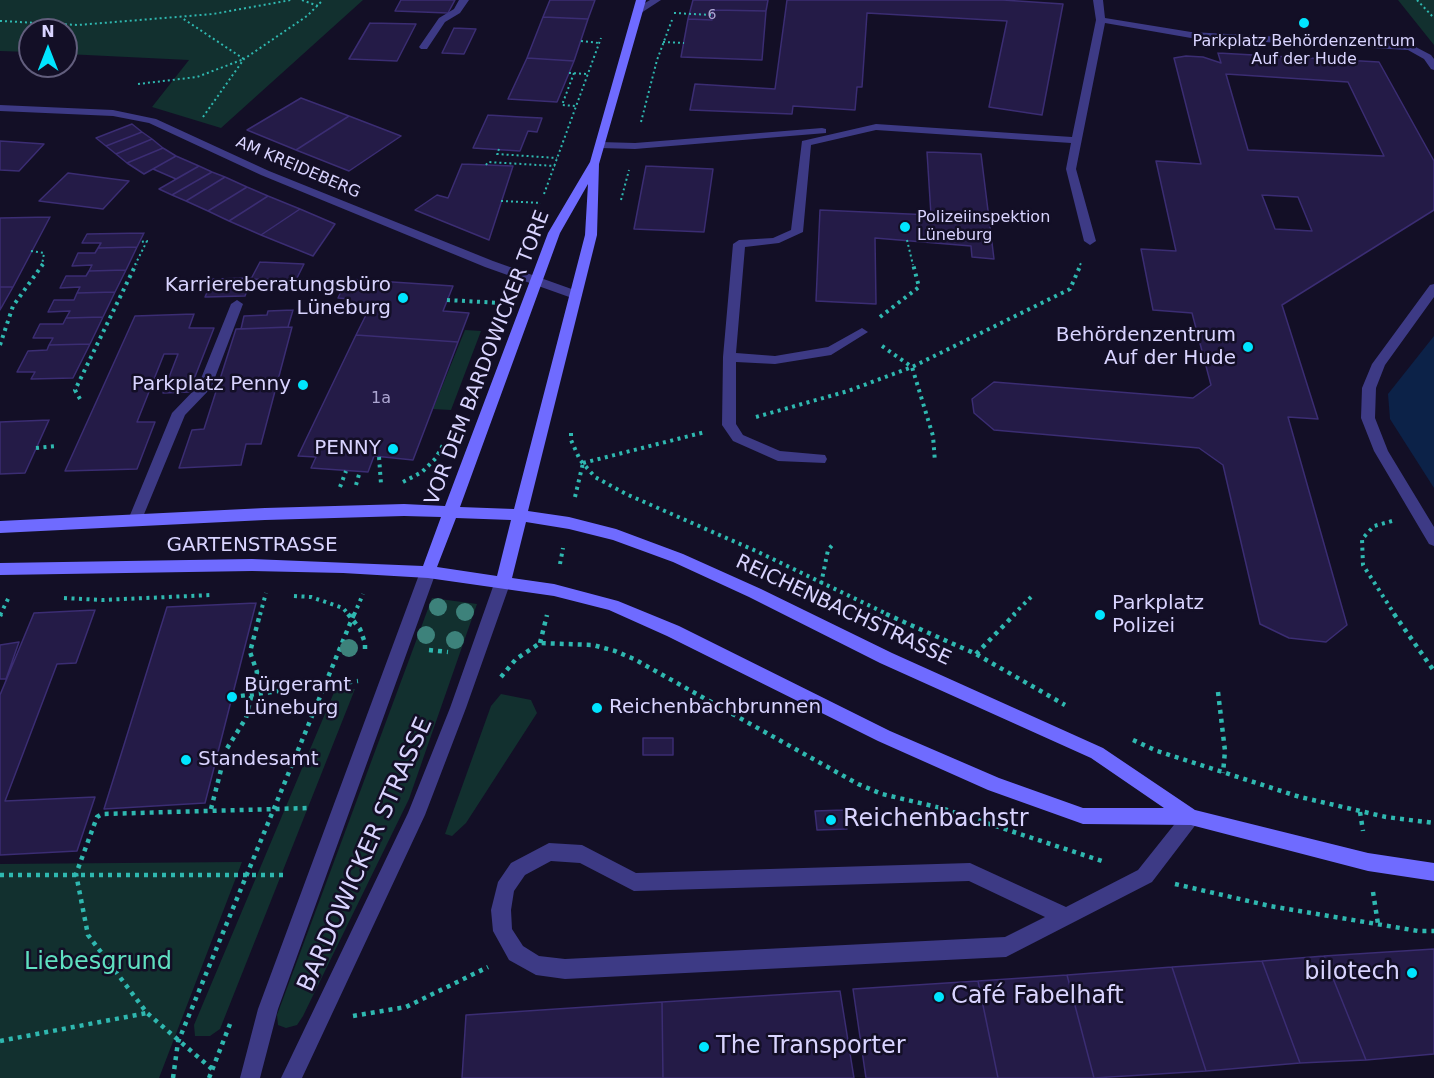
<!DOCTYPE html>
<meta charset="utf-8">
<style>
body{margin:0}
#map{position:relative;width:1434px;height:1078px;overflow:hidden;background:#130f26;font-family:"DejaVu Sans",sans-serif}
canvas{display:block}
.north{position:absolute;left:18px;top:18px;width:60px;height:60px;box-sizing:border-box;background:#130f26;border:2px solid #625e7d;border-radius:50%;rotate:0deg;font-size:16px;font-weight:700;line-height:24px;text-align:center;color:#d9d4ff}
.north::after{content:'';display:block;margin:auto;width:21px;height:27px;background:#00e5ff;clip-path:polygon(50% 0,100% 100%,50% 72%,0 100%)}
</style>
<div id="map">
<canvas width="1434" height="1078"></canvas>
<div class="north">N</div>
</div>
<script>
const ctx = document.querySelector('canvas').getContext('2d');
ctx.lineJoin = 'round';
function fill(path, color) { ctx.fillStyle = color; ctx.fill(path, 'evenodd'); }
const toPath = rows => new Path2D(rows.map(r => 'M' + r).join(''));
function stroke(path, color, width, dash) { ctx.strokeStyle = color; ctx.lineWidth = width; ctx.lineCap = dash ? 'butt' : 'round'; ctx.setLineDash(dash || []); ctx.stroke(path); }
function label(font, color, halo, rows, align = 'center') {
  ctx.font = font + ' "DejaVu Sans",sans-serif'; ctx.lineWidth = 5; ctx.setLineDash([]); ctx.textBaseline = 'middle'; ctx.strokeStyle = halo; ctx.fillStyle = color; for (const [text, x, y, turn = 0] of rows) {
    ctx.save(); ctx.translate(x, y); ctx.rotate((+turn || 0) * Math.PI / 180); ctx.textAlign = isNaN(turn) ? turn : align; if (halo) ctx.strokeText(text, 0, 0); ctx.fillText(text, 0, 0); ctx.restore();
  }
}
fill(toPath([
 [0,0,363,0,221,128,152,107,189,60,66,54,66,30,30,30,30,52,0,51],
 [1398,0,1434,0,1434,45],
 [465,330,481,331,451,410,433,409],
 [432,598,477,604,409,799,303,1016,297,1025,286,1028,278,1025,277,1015],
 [355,689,220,1029,210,1036,195,1036,194,1025,335,690],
 [501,694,531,700,537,713,466,823,452,836,445,834,491,706],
 [242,862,159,1078,0,1078,0,864]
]), '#12302f');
fill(toPath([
 [1434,336,1434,488,1390,419,1388,394]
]), '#0c2248');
const building = toPath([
 [401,0,455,0,448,13,395,11,401,0],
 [550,0,595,0,588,19,543,17,550,0],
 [693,0,768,0,766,11,713,10,712,20,688,19,693,0],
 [787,0,1003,0,1063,4,1042,115,989,107,1007,21,867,13,862,87,857,87,855,110,793,106,792,114,690,110,695,84,775,89,787,0],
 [713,10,766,11,762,60,681,57,688,19,712,20,713,10],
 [543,17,588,19,574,61,527,58,543,17],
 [370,23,416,24,397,61,349,59,370,23],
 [454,28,476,29,464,54,442,53,454,28],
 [1218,53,1379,62,1434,161,1434,210,1282,305,1318,419,1288,417,1347,625,1326,642,1289,638,1260,624,1223,465,1199,448,994,430,974,413,972,399,994,382,1193,398,1211,385,1192,313,1153,310,1141,249,1176,251,1156,161,1201,164,1174,58,1186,56,1203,57,1221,63,1218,53],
 [1226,74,1348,82,1384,156,1248,150,1226,74],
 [1262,195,1298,197,1312,231,1275,229,1262,195],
 [527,58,574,61,557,102,508,99,527,58],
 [301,98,349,116,296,150,247,130,301,98],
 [488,115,521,117,542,118,537,132,528,131,520,151,473,148,488,115],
 [349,116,401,136,349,171,296,150,349,116],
 [132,124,142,132,106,146,96,138,132,124],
 [142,132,152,139,116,154,106,146,142,132],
 [152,139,163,148,127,163,116,154,152,139],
 [0,141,44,144,19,171,0,170,0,141],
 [163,148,176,156,144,174,127,163,163,148],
 [927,152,981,154,994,259,972,257,971,246,875,238,876,304,816,301,820,210,931,215,927,152],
 [176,156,199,166,176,179,153,169,176,156],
 [462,164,513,166,489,240,415,210,437,195,448,198,462,164],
 [199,166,212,172,172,195,159,189,199,166],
 [646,166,713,169,704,232,634,229,646,166],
 [212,172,225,177,186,201,172,195,212,172],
 [68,173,98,177,129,181,103,209,39,201,68,173],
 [225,177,247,187,208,211,186,201,225,177],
 [247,187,268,196,229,221,208,211,247,187],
 [268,196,300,209,261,235,229,221,268,196],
 [300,209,335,224,313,256,261,235,300,209],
 [50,217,13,287,0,287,0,218,50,217],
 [144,233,137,247,98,248,101,243,82,243,87,234,144,233],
 [137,247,126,270,89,271,92,265,72,266,78,253,95,253,98,248,137,247],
 [260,262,304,264,296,280,251,279,260,262],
 [126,270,115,292,77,293,80,287,60,288,66,276,86,276,89,271,126,270],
 [251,278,245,296,205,297,213,279,251,278],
 [347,279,453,286,443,311,469,313,458,342,356,335,368,311,345,310,350,299,338,298,347,279],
 [0,287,13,287,0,310,0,287],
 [115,292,103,317,66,318,70,311,48,312,54,300,74,300,77,293,115,292],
 [293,310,288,327,241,329,244,316,267,315,268,311,293,310],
 [194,314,189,328,214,328,189,392,163,393,178,354,164,354,137,422,155,422,137,469,65,471,135,316,194,314],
 [103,317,90,344,49,345,53,338,33,338,40,324,63,324,66,318,103,317],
 [292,327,261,444,246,444,241,465,179,468,192,430,204,429,236,329,292,327],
 [356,335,458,342,413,460,374,456,368,472,311,468,316,457,298,456,356,335],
 [90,344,73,378,31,379,35,372,17,372,28,351,47,350,49,345,90,344],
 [49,420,25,473,0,474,0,422,49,420],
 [256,603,205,803,104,809,167,607,256,603],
 [95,610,76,663,57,664,5,801,95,797,77,851,0,855,0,695,34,613,95,610],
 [19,642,6,679,0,679,0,645,19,642],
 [643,738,673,738,673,755,643,755,643,738],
 [844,810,847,829,817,830,815,811,844,810],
 [1434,949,1434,1054,1366,1060,1324,956,1434,949],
 [1324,956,1366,1060,1300,1063,1262,961,1324,956],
 [1262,961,1300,1063,1206,1071,1172,967,1262,961],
 [1172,967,1206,1071,1094,1078,1067,975,1172,967],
 [1067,975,1094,1078,998,1078,978,981,1067,975],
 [978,981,998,1078,866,1078,853,989,978,981],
 [840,991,854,1078,663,1078,662,1002,840,991],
 [662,1002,663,1078,462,1078,466,1015,662,1002]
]);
fill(building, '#241b47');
stroke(building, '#3b2d73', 1.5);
stroke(toPath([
 [302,0,318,6],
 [1417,0,1434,18],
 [674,13,712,15],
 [0,21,78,25,213,14,291,0],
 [581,41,599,43],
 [663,42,684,43],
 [569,73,588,74],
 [574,73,562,105,576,106],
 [138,84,197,77,244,59,182,18],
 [203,117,244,59,307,16,323,0],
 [641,122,657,60,672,20],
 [499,149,497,154,557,158],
 [486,165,488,162,555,166],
 [544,194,601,38],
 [621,200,629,170],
 [501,201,541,203],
 [907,240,913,265],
 [31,251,44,253,42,265],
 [135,265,147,241,139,242],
 [1080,265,1082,261]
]), '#2fb8b0', 2, [2, 3]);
stroke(toPath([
 [447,300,500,303],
 [880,317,919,287,913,264],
 [0,345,13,306,43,264],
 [882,346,912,367,933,436,935,462],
 [80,399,75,390,136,264],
 [756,417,848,391,912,367,1070,289,1081,264],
 [571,433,571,440,580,460,595,477,626,494,756,551,889,615],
 [36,448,57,446],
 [379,457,381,484],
 [583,463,705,432],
 [403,482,422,472,436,458,444,443],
 [356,485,360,471],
 [340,487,346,471],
 [575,497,583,463],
 [1392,521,1374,526,1362,539,1363,565,1395,615],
 [560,564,563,548],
 [821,584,828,550,834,543],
 [294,596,311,597,343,608,349,615],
 [64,598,102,600,212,595],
 [0,615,10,595],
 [260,615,266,593],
 [354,615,363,594],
 [1013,615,1032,596]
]), '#2fb8b0', 4, [3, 4.5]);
stroke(toPath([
 [348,614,360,629,365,643,365,654],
 [886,614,976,654,1065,705],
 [1394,614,1434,671],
 [0,616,1,614],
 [540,643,547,615],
 [429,650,448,652],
 [976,654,1015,614],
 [501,677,516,659,540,643,593,645,615,651,634,659,858,784,882,794,941,808,1105,862],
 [1218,692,1225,751,1223,773],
 [232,697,358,681],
 [1133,740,1157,751,1300,797,1386,817,1434,823],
 [211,809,226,750,246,718,257,672,250,652,260,614],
 [1360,812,1363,831],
 [0,875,287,875],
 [1175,884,1270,906,1418,931,1434,931],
 [1373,892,1378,924],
 [353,1016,406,1007,488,967],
 [0,1041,147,1013],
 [212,1069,147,1013,88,935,76,874,97,817,102,814,310,808],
 [173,1078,178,1042,354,614],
 [209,1078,230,1024]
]), '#2fb8b0', 4.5, [4, 5]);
fill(toPath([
 [459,0,469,0,460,13,445,22,427,49,421,49,419,47,439,18,454,9,459,0],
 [1093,0,1103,0,1105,18,1191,32,1410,44,1431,55,1434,59,1434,70,1431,69,1424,59,1408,50,1191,38,1105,23,1076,169,1096,241,1090,245,1084,241,1066,169,1071,143,876,130,811,145,803,232,779,243,745,247,736,353,775,356,828,347,862,328,868,332,831,355,775,364,736,362,736,424,743,435,780,451,825,455,827,459,825,463,778,461,733,441,722,425,723,357,733,244,739,240,773,238,791,230,802,141,876,124,1072,137,1096,20,1093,0],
 [822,128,826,129,826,133,635,149,600,148,595,145,600,142,635,143,822,128],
 [1434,284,1434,297,1385,365,1376,388,1375,418,1388,451,1434,527,1434,546,1429,544,1374,451,1361,418,1362,388,1372,364,1430,285,1434,284],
 [237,300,243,304,211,388,185,415,140,524,130,524,128,520,172,413,198,386,231,304,237,300],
 [1191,809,1197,811,1200,817,1197,823,1152,882,1006,957,565,979,536,975,509,960,493,931,491,910,498,882,511,863,549,843,582,845,636,873,970,863,1066,907,1138,870,1185,811,1191,809],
 [551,861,580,863,634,891,969,881,1045,917,1005,937,565,959,539,956,523,946,512,929,511,910,514,891,525,875,551,861]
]), '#3d3a85');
fill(toPath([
 [0,105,113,110,156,119,269,171,493,261,580,292,582,295,580,298,572,298,485,267,261,175,149,123,113,116,0,111,0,105],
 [428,566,433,568,436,572,278,1009,260,1078,240,1078,258,1009,420,572,423,568,428,566],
 [503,575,508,577,511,581,466,708,425,815,302,1078,281,1078,408,813,450,708,495,581,498,577,503,575]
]), '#3d3a85');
fill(toPath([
 [650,0,661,0,641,13,635,13,635,9,650,0]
]), '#3d3a85');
fill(toPath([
 [636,0,646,0,599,164,597,235,528,511,569,517,616,529,683,554,761,589,892,653,1103,748,1195,810,1368,853,1434,863,1434,881,1368,871,1191,825,1083,824,988,790,878,741,667,636,609,610,554,596,428,578,343,573,252,571,0,575,0,563,252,559,423,566,441,517,404,516,265,520,0,533,0,521,265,508,404,504,445,506,548,233,590,162,636,0],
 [588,184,585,235,514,509,460,507,560,233,588,184],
 [456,518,511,520,497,576,437,567,456,518],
 [526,522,569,529,613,540,673,562,749,597,880,663,1091,758,1164,808,1083,808,999,778,890,731,679,626,618,601,554,584,512,578,526,522]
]), '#6f6bff');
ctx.fillStyle = '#3d827b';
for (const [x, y] of [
 [438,607],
 [465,612],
 [426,635],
 [455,640],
 [349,648]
]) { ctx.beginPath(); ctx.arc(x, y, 9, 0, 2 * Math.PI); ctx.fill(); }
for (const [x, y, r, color] of [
 [1304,23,6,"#00e5ff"],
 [905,227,6,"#00e5ff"],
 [403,298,6,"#00e5ff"],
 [1248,347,6,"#00e5ff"],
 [303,385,6,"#00e5ff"],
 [393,449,6,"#00e5ff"],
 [1100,615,6,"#00e5ff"],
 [232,697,6,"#00e5ff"],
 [597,708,6,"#00e5ff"],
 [186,760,6,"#00e5ff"],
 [831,820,6,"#00e5ff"],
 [1412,973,6,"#00e5ff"],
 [939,997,6,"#00e5ff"],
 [704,1047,6,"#00e5ff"]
]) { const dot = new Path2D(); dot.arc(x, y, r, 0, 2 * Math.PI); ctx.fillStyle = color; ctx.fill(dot); stroke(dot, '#130f26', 2); }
label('14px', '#aca6d1', null, [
 ["6",712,15]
]);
label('16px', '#d9d4ff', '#130f26', [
 ["Parkplatz Behördenzentrum",1304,42],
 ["Auf der Hude",1304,60],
 ["Polizeiinspektion",917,218,"left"],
 ["Lüneburg",917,236,"left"]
]);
label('16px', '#d9d4ff', '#130f26', [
 ["AM KREIDEBERG",298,168,23]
]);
label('16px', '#aca6d1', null, [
 ["1a",381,399]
]);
label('20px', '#d9d4ff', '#130f26', [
 ["Karriereberatungsbüro",391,286],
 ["Lüneburg",391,309],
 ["Behördenzentrum",1236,336],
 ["Auf der Hude",1236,359],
 ["Parkplatz Penny",291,385],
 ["PENNY",381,449],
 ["Parkplatz",1112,604,"left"],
 ["Polizei",1112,627,"left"],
 ["Bürgeramt",244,686,"left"],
 ["Lüneburg",244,709,"left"],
 ["Reichenbachbrunnen",609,708,"left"],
 ["Standesamt",198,760,"left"]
], 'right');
label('20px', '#d9d4ff', '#130f26', [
 ["VOR DEM BARDOWICKER TORE",488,358,-69],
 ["GARTENSTRASSE",252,546],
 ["REICHENBACHSTRASSE",843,611,25]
]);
label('24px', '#d9d4ff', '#130f26', [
 ["Reichenbachstr",843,820],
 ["bilotech",1400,973,"right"],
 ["Café Fabelhaft",951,997],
 ["The Transporter",716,1047]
], 'left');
label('24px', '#d9d4ff', '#130f26', [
 ["BARDOWICKER STRASSE",366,855,-66]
]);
label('24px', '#5fe0c0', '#130f26', [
 ["Liebesgrund",98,963]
]);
</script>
